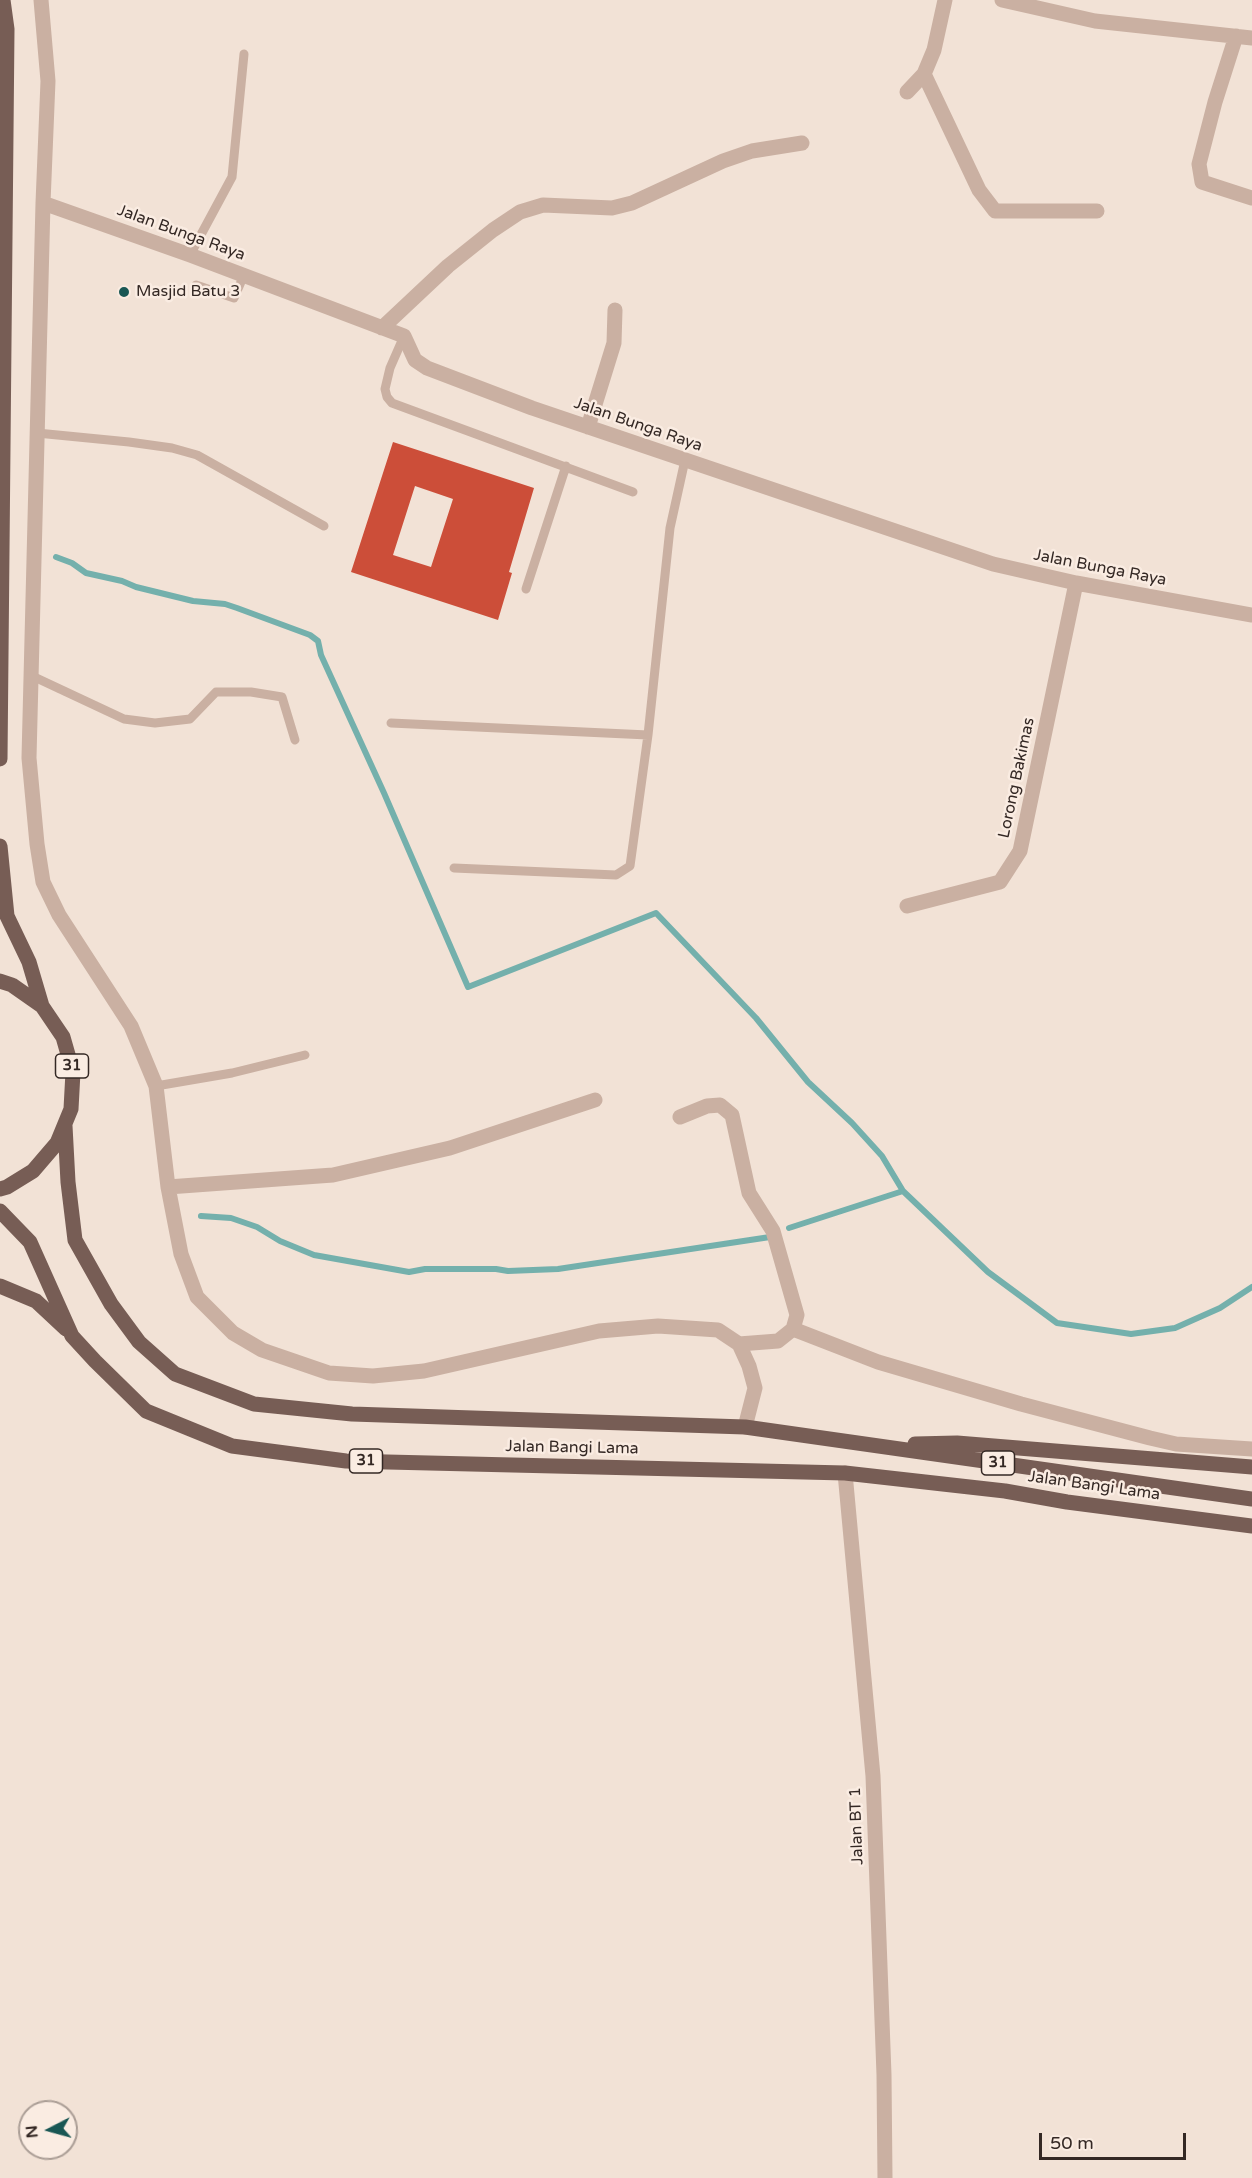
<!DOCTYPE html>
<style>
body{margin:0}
#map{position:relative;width:1252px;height:2178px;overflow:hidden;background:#f2e2d6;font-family:"Varela Round",sans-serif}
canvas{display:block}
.north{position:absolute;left:18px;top:2100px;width:60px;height:60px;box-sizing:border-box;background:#faece2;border:2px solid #ab9e96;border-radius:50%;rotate:264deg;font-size:16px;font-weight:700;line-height:24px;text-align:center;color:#342824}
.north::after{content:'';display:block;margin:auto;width:21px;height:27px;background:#195754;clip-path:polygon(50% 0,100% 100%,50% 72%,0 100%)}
.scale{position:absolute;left:1039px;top:2133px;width:147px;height:27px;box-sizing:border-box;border:3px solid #342824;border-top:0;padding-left:8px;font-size:18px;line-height:21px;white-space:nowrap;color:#342824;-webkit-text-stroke:4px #faece2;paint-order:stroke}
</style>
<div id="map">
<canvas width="1252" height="2178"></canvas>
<div class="north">N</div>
<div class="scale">50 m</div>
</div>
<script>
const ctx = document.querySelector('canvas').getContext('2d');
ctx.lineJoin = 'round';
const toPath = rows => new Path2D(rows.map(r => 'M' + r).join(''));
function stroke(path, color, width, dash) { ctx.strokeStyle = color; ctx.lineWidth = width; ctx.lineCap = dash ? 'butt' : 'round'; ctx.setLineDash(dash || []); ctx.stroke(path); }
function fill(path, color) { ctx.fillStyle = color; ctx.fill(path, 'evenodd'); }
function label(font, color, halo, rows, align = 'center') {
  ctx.font = font + ' "Varela Round",sans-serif'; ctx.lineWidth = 5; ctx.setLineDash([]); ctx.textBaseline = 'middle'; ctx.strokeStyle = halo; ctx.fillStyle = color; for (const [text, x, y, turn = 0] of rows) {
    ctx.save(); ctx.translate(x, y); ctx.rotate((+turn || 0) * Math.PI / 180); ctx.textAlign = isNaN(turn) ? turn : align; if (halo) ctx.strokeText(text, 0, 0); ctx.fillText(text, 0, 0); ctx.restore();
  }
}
stroke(toPath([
 [56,557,72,563,86,573,122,581,136,587,193,601,225,604,237,608,310,635,318,641,321,655,384,793,468,987,656,913,756,1018,808,1082,852,1123,882,1156,903,1191,988,1272,1057,1323,1131,1334,1175,1328,1220,1308,1252,1287],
 [201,1216,231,1218,257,1227,280,1241,314,1255,409,1272,425,1269,496,1269,508,1271,558,1269,770,1237],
 [789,1228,903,1191]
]), '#74b0ac', 6);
fill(toPath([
 [393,442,534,488,509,572,512,573,498,620,351,572],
 [415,486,453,499,431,567,393,555]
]), '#cc4e39');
stroke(toPath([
 [190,255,232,177,244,54],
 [196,285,234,298,244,275],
 [404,336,390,368,385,389,387,397,392,403,633,492],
 [37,433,129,442,172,448,197,455,324,526],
 [526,589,566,466],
 [30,675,124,719,155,723,190,719,216,692,251,692,282,697,295,740],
 [391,723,648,735],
 [454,868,616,875,630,866,648,735,670,528,685,460],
 [156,1086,232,1073,305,1055]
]), '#cab0a2', 9);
stroke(toPath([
 [41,0,48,81,43,203,29,758,37,844,43,882,59,915,131,1026,156,1086,168,1187,181,1254,197,1297,233,1333,262,1350,329,1373,373,1376,424,1371,599,1331,658,1326,718,1330,739,1344,749,1366,755,1388,745,1427],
 [1002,0,1095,21,1252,38],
 [1236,36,1215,102,1199,164,1202,182,1252,198],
 [924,74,979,190,995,211,1097,211],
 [907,92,924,74,934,50,945,0],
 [43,203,190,255,404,336,415,360,427,368,532,408,993,564,1076,583,1252,615],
 [382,328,448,266,493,230,520,212,543,205,612,208,632,203,723,161,752,151,802,143],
 [588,427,614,343,615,310],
 [907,906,1000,882,1020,851,1076,583],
 [680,1117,707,1106,720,1105,732,1115,749,1193,773,1231,797,1315,793,1329,778,1341,739,1344],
 [168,1187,333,1175,450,1148,595,1100],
 [793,1329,878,1362,1021,1404,1150,1438,1176,1444,1252,1449],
 [845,1473,873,1776,884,2075,885,2178]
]), '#cab0a2', 15);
stroke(toPath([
 [0,759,7,29,3,0],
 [0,846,7,916,29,962,42,1006],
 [0,981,12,985,42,1006,63,1037,73,1072,71,1109,57,1143,33,1171,7,1187,0,1189],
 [65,1126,68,1182,75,1240,111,1304,139,1342,175,1374,254,1404,352,1414,745,1427,1252,1499],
 [0,1211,30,1242,72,1336,95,1361,146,1411,232,1446,346,1461,845,1473,1005,1491,1067,1502,1252,1526],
 [0,1286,36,1301,66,1329],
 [915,1444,957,1443,1252,1467]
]), '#775d55', 15);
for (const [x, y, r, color] of [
 [124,292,6,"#195754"]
]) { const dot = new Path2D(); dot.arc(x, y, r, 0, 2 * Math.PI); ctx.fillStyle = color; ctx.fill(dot); stroke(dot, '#faece2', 2); }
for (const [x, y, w] of [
 [72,1066,33],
 [366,1461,33],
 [998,1463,33]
]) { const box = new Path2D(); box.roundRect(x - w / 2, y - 12, w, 24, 4.5); ctx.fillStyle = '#faece2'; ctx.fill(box); stroke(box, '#342824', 1.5); }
label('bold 15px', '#342824', null, [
 ["31",72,1066],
 ["31",366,1461],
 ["31",998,1463]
]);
label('16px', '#342824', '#faece2', [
 ["Jalan Bunga Raya",181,233,20],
 ["Jalan Bunga Raya",638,425,19],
 ["Jalan Bunga Raya",1100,568,11],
 ["Lorong Bakimas",1017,778,-78],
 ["Jalan Bangi Lama",572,1448,1],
 ["Jalan Bangi Lama",1094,1486,8],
 ["Jalan BT 1",857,1826,-92]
]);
label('16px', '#342824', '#faece2', [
 ["Masjid Batu 3",136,292]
], 'left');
</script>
